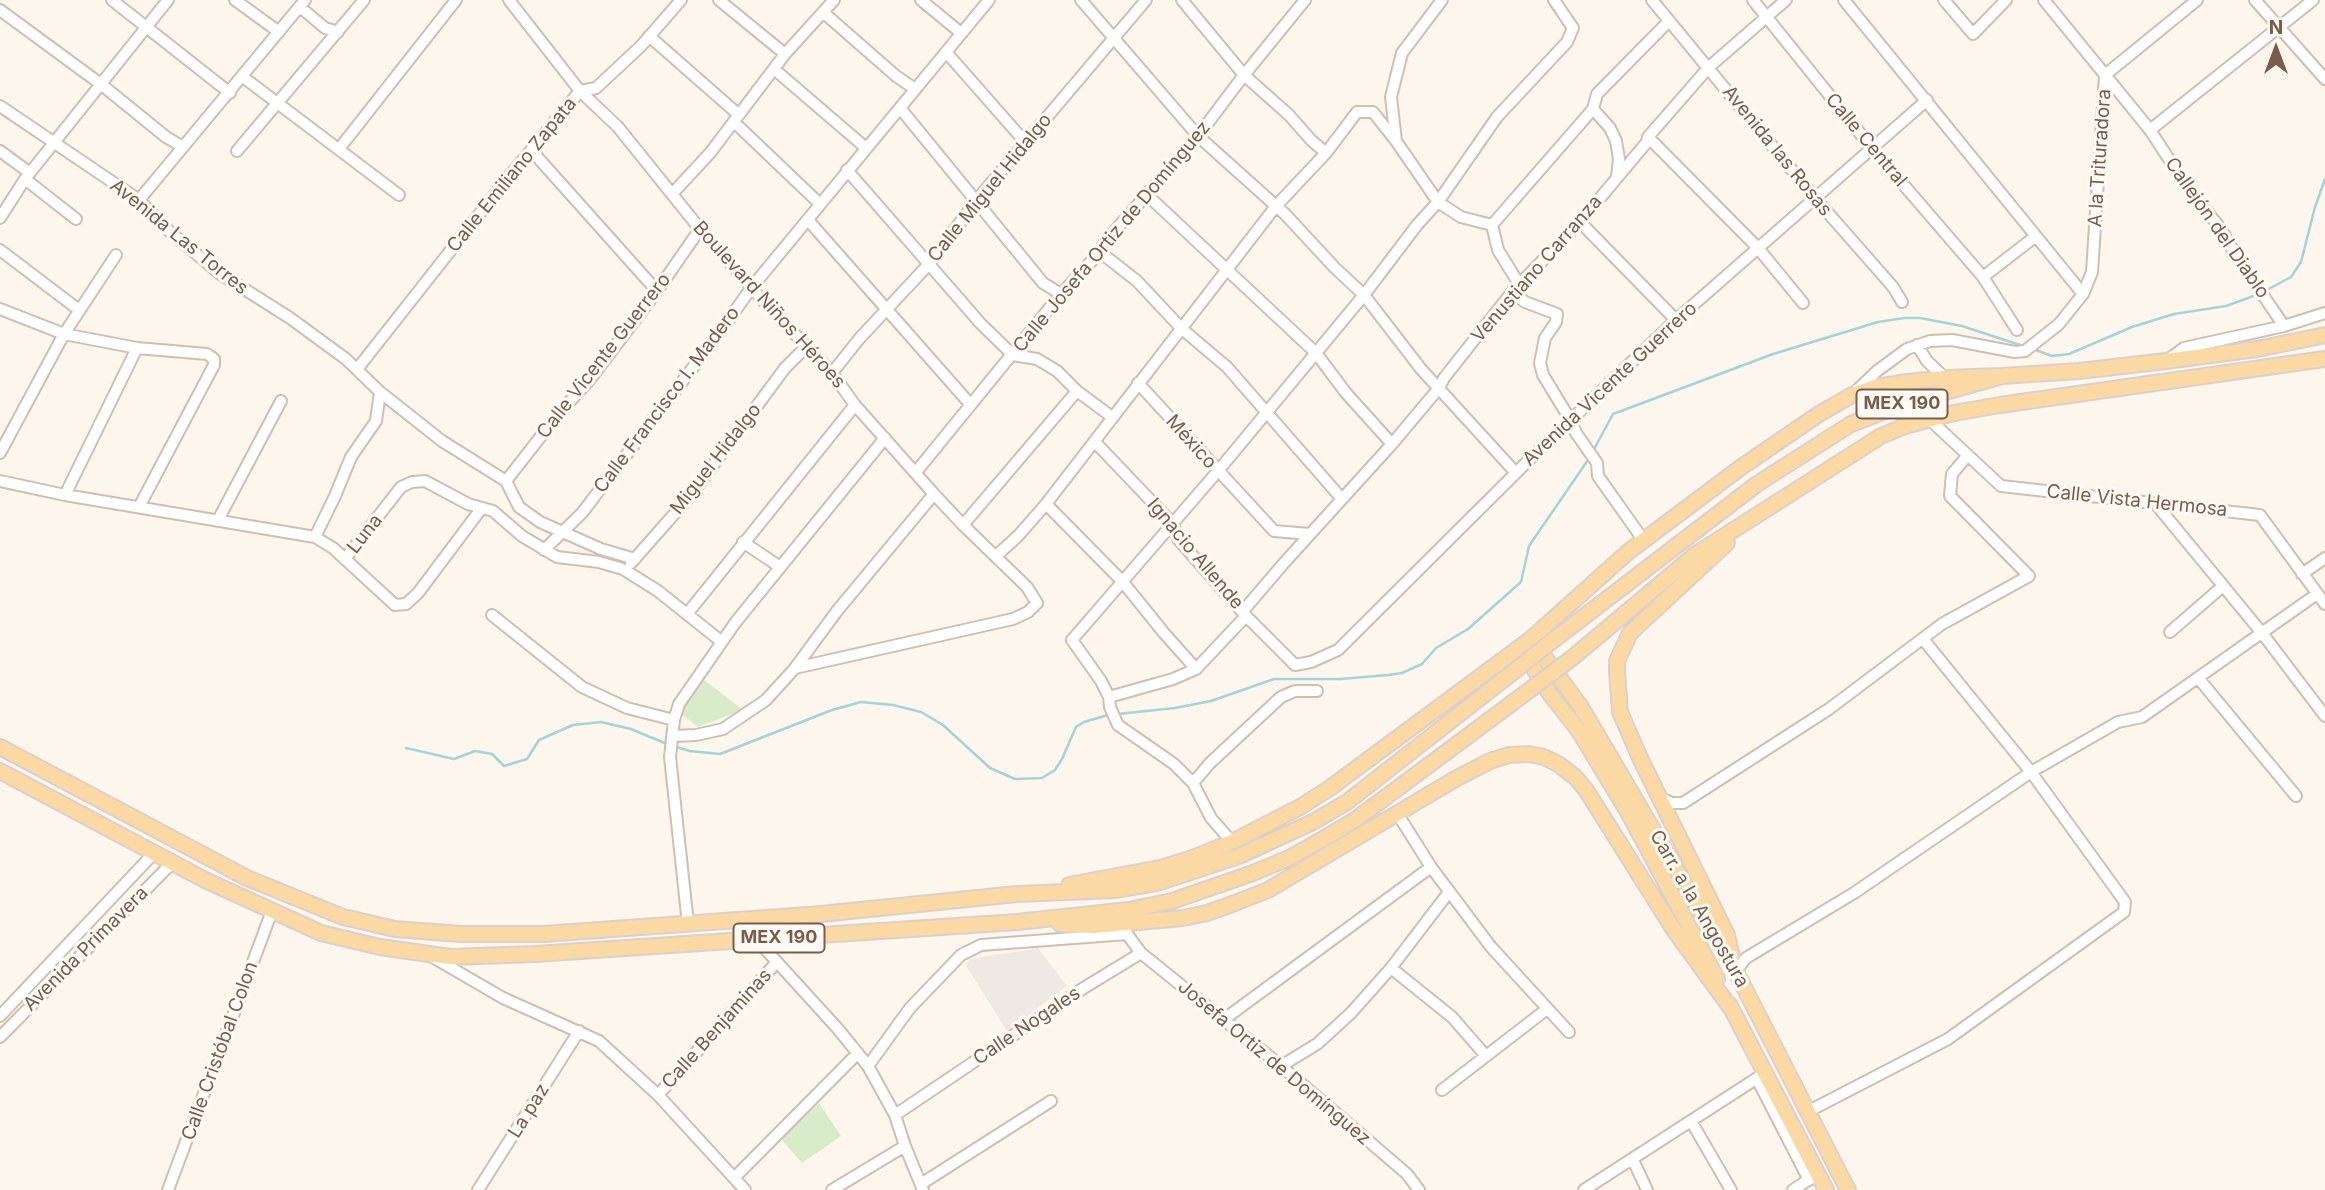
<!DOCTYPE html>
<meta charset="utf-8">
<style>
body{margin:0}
#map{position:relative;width:2325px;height:1190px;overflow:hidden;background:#fdf6ec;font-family:Inter,sans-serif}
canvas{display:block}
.north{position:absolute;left:2241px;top:14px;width:70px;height:70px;-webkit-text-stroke:5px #fffaf3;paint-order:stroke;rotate:0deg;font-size:19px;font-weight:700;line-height:28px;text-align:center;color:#7a5c4d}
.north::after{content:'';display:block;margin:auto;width:24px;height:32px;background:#7a5c4d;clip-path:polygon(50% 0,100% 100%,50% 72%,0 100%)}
</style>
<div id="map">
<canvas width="2325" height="1190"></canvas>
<div class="north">N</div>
</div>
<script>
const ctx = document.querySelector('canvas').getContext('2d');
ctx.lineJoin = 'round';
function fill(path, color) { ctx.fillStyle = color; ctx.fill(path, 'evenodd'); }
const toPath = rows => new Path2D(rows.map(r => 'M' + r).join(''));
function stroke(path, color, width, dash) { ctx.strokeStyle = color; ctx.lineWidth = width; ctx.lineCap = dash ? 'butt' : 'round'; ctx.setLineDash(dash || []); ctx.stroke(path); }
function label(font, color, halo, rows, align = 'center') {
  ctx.font = font + ' Inter,sans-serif'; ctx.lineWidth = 6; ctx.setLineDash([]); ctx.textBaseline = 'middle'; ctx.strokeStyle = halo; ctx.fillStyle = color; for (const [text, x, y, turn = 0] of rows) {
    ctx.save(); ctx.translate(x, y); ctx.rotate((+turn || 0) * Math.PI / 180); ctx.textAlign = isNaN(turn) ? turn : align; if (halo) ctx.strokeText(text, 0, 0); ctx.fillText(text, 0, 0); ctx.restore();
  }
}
fill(toPath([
 [1038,948,1067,986,1007,1031,965,964,971,959]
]), '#efe9e4');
fill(toPath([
 [704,680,743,710,698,727,679,712],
 [819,1103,841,1136,802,1163,781,1139]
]), '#d8ecc9');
stroke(toPath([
 [2265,291,2291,277,2301,262,2315,207,2325,179],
 [2033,349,2052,356,2069,354,2132,327,2174,314,2226,306,2259,294],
 [1593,451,1613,414,1773,354,1878,322,1904,318,1920,318,1962,326,2023,346],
 [1118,714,1175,708,1211,701,1274,679,1341,679,1388,675,1402,673,1422,664,1436,648,1468,629,1521,582,1529,546,1590,457],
 [673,746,690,751,720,754,832,710,861,702,893,705,921,712,943,725,990,768,1015,779,1042,778,1055,770,1062,759,1076,727,1084,722,1108,715],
 [406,748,454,759,475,751,492,754,504,766,527,759,539,740,573,725,601,722,631,729,667,744]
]), '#a5d3da', 2.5);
const minor = toPath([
 [112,0,230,93],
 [235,0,279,32],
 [509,0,580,91,618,127,700,229,765,303,832,373,855,405,934,494,963,525,1027,587,1037,603,1028,612,1013,619,795,668,837,611,934,494],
 [719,0,785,54],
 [921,0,961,33],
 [1081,0,1198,136,1285,214,1335,268,1364,295,1421,369,1516,473],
 [1182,0,1244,75,1289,115,1311,140,1326,153],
 [1652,0,1815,198,1893,287,1902,302],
 [1753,0,1871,147,1983,277,2017,330],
 [1844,0,2083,294],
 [1944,0,1973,34,2006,0],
 [2044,0,2150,130,2185,184,2221,229,2235,254,2284,326],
 [2255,0,2325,79],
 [300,7,325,28,338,32],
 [0,10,102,85,166,137,183,147],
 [824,13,896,76,915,89],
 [649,36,739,115],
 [946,52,1026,143],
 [774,69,866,148],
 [2105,75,2197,0],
 [243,77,399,195],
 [0,106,139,200,169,231,219,273,290,318,346,359,380,392,442,441,506,481,519,507,540,522,601,549,635,559],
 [900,108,1043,283,1061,294],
 [1593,109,1610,128,1616,141,1619,159,1617,177],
 [735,123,820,204],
 [2150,130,2313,0],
 [1648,137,1758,248,1803,303],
 [1396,141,1391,97,1402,53,1442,0],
 [339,149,456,0],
 [531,150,657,291],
 [0,151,30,173],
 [237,151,364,0],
 [847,170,981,324,1013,355,1037,359,1057,371,1077,391,1112,417],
 [25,179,76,219],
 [672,194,710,153,785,54,834,0],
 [1146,194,1316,353,1346,393,1392,444],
 [139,200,305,0],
 [0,218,25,179,168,0],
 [808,220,970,404],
 [1580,222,1676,320],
 [1492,225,1593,109,1597,94,1669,21],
 [0,250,79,310],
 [1100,252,1137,281,1182,329,1227,367,1342,499],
 [1983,277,2036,236],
 [1512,292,1525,302,1557,314,1556,322,1545,338,1540,363,1543,375,1571,421,1576,433,1597,463,1598,476,1644,541],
 [0,309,64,334,137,348,207,354,214,359,214,365,139,507],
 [1917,345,1927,361,1945,378],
 [2169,359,2184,348,2284,326,2325,313],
 [358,368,503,184,580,91,596,88,641,46,681,0],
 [832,373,859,339,929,264,976,201,1146,0],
 [1138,383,1274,531,1310,534],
 [1856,391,1877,371,1907,349,1930,341,1952,340,2015,352,2025,351,2059,324,2083,294,2092,272,2105,75],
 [1929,419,2001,486,2260,515,2325,604],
 [1095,442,1173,524,1178,539,1246,616,1295,665,1311,662,1338,650,1536,453,1676,320,1927,100],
 [0,453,64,334,116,255],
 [916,472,1061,294,1100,252,1105,242,1198,136,1244,75,1305,0],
 [0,481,65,495,315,537,333,548,395,605,406,604,418,593,481,509],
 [506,481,556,417,591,378,657,291,700,229],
 [65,495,137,348],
 [2155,503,2262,633,2325,716],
 [1046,504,1122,581,1164,633,1196,669,1173,679,1109,697],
 [218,520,281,401],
 [963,525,1077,391],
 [315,537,335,496,351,457,376,421,380,392],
 [743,542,780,567],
 [544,550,582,513,720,332,752,287,989,0],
 [996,556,1018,536,1046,504,1276,206,1326,153,1357,112,1373,112,1396,141,1438,202,1461,217,1492,225,1498,250,1519,284],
 [345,559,401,487,412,482,425,481,468,504,493,511,522,536,557,557,599,562,623,569,658,591,722,642],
 [631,563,691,495,785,368,806,347],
 [2302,574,2325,558],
 [1243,611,1284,563,1392,444,1439,388,1444,378,1512,292,1580,222,1647,142,1648,137,1709,67,1786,0],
 [687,614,855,405],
 [492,615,582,687,627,708,674,720],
 [2170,632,2223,586],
 [1196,669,1246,616],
 [2199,679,2296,796],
 [672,736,696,735,723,729,766,700,795,668],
 [1193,783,1210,763,1281,697,1295,691,1317,691],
 [1658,797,1672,803,1683,803,1829,709,1942,624,2029,576,1950,496,1952,474,1968,455],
 [1397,813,1431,867,1491,947,1569,1032],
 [1232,842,1211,818,1193,783,1174,764,1118,725,1110,707,1109,697,1101,681,1072,640,1218,471,1364,295,1417,225,1438,202,1497,117,1567,42,1573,28,1554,0],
 [688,924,670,757,674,720,679,704,735,623,885,438],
 [1123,925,1127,934,1141,953,1281,1066,1407,1174,1419,1190],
 [757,940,838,1029,868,1066,895,1115,905,1146,923,1190],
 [429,955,503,998,599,1041,658,1095,745,1190],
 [1391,968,1452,1017,1486,1056],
 [1736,971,1746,958,1854,893,2031,772,2118,722,2142,717,2317,594],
 [0,1016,155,852],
 [1223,1020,1431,867],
 [0,1037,173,862],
 [868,1066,910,1008,961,955,981,945,1127,934],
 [1281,1066,1317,1044,1351,1013,1391,968,1449,892],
 [1757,1079,1809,1180],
 [1442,1090,1547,1009],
 [658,1095,776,963],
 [1807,1112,1948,1039,2124,912,2125,902,2031,772,1923,639],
 [895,1115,1082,989,1141,953],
 [1691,1121,1731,1190],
 [1633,1160,1647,1190],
 [734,1178,858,1053],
 [921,1184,1051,1101],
 [168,1190,272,911],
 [478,1190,579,1031],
 [832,1190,905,1146],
 [1584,1190,1765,1073],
 [1793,1190,1814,1176]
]);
const major = toPath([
 [1727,543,1630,633,1617,661,1617,672,1620,712,1640,758,1727,935,1732,956],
 [1534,643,1581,707,1734,968,1848,1190],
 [1547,645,1757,484,1851,424,1906,403,2002,376,2079,371,2166,361,2257,349,2325,335],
 [1523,651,1550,694,1579,731,1628,812,1717,979],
 [1572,658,1696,554,1881,436,1905,426,1954,413,2000,405,2325,359],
 [0,747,247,878,343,917,395,929,461,934,544,934,821,914,1017,894,1116,890,1157,883,1239,856,1313,822,1347,802,1517,669],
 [0,771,205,880,321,933,380,947,450,957,535,954,1017,922,1129,910,1172,901,1253,873,1289,858,1323,839,1355,820,1535,686],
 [1069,885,1160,868,1190,859,1232,842,1300,807,1330,788,1531,639,1628,552,1740,468,1819,414,1852,395,1875,387,1908,382,1945,378,2002,376],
 [1060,924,1093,926,1183,918,1207,913,1235,903,1268,890,1457,778,1490,761,1509,755,1529,754,1544,757,1558,764,1575,777,1586,790,1674,930,1732,1010],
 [1729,1004,1826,1190]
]);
stroke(minor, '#d1beb0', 14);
stroke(major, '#dad1cd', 18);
stroke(minor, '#fff', 10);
stroke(major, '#fbd9a5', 14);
const majorBridge = toPath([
 [1517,669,1547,645],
 [1535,686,1572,658]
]);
stroke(majorBridge, '#dad1cd', 18, []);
stroke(majorBridge, '#fbd9a5', 14);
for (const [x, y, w] of [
 [1902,404,91],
 [779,938,91]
]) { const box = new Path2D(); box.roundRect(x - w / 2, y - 14.5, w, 29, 5); ctx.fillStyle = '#fffaf3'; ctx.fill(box); stroke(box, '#7a5c4d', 2); }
label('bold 18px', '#7a5c4d', null, [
 ["MEX 190",1902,404],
 ["MEX 190",779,938]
]);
label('19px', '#7a5c4d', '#fffaf3', [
 ["Calle Central",1866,140,50],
 ["Avenida las Rosas",1777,151,51],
 ["A la Trituradora",2100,158,-86],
 ["Calle Emiliano Zapata",512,175,-51],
 ["Calle Miguel Hidalgo",990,188,-51],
 ["Callejón del Diablo",2217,228,55],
 ["Avenida Las Torres",179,237,39],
 ["Calle Josefa Ortiz de Domínguez",1112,237,-50],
 ["Venustiano Carranza",1537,269,-49],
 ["Boulevard Niños Héroes",769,305,48],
 ["Calle Vicente Guerrero",604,356,-52],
 ["Avenida Vicente Guerrero",1610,384,-43],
 ["Calle Francisco I. Madero",667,400,-53],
 ["México",1191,442,48],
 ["Miguel Hidalgo",716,459,-52],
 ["Calle Vista Hermosa",2137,501,6],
 ["Luna",365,534,-52],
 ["Ignacio Allende",1195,554,50],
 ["Carr. a la Angostura",1699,909,60],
 ["Avenida Primavera",86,949,-45],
 ["Calle Nogales",1027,1026,-34],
 ["Calle Benjaminas",717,1029,-48],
 ["Calle Cristóbal Colon",220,1051,-70],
 ["Josefa Ortiz de Domínguez",1274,1063,40],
 ["La paz",529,1111,-58]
]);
</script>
